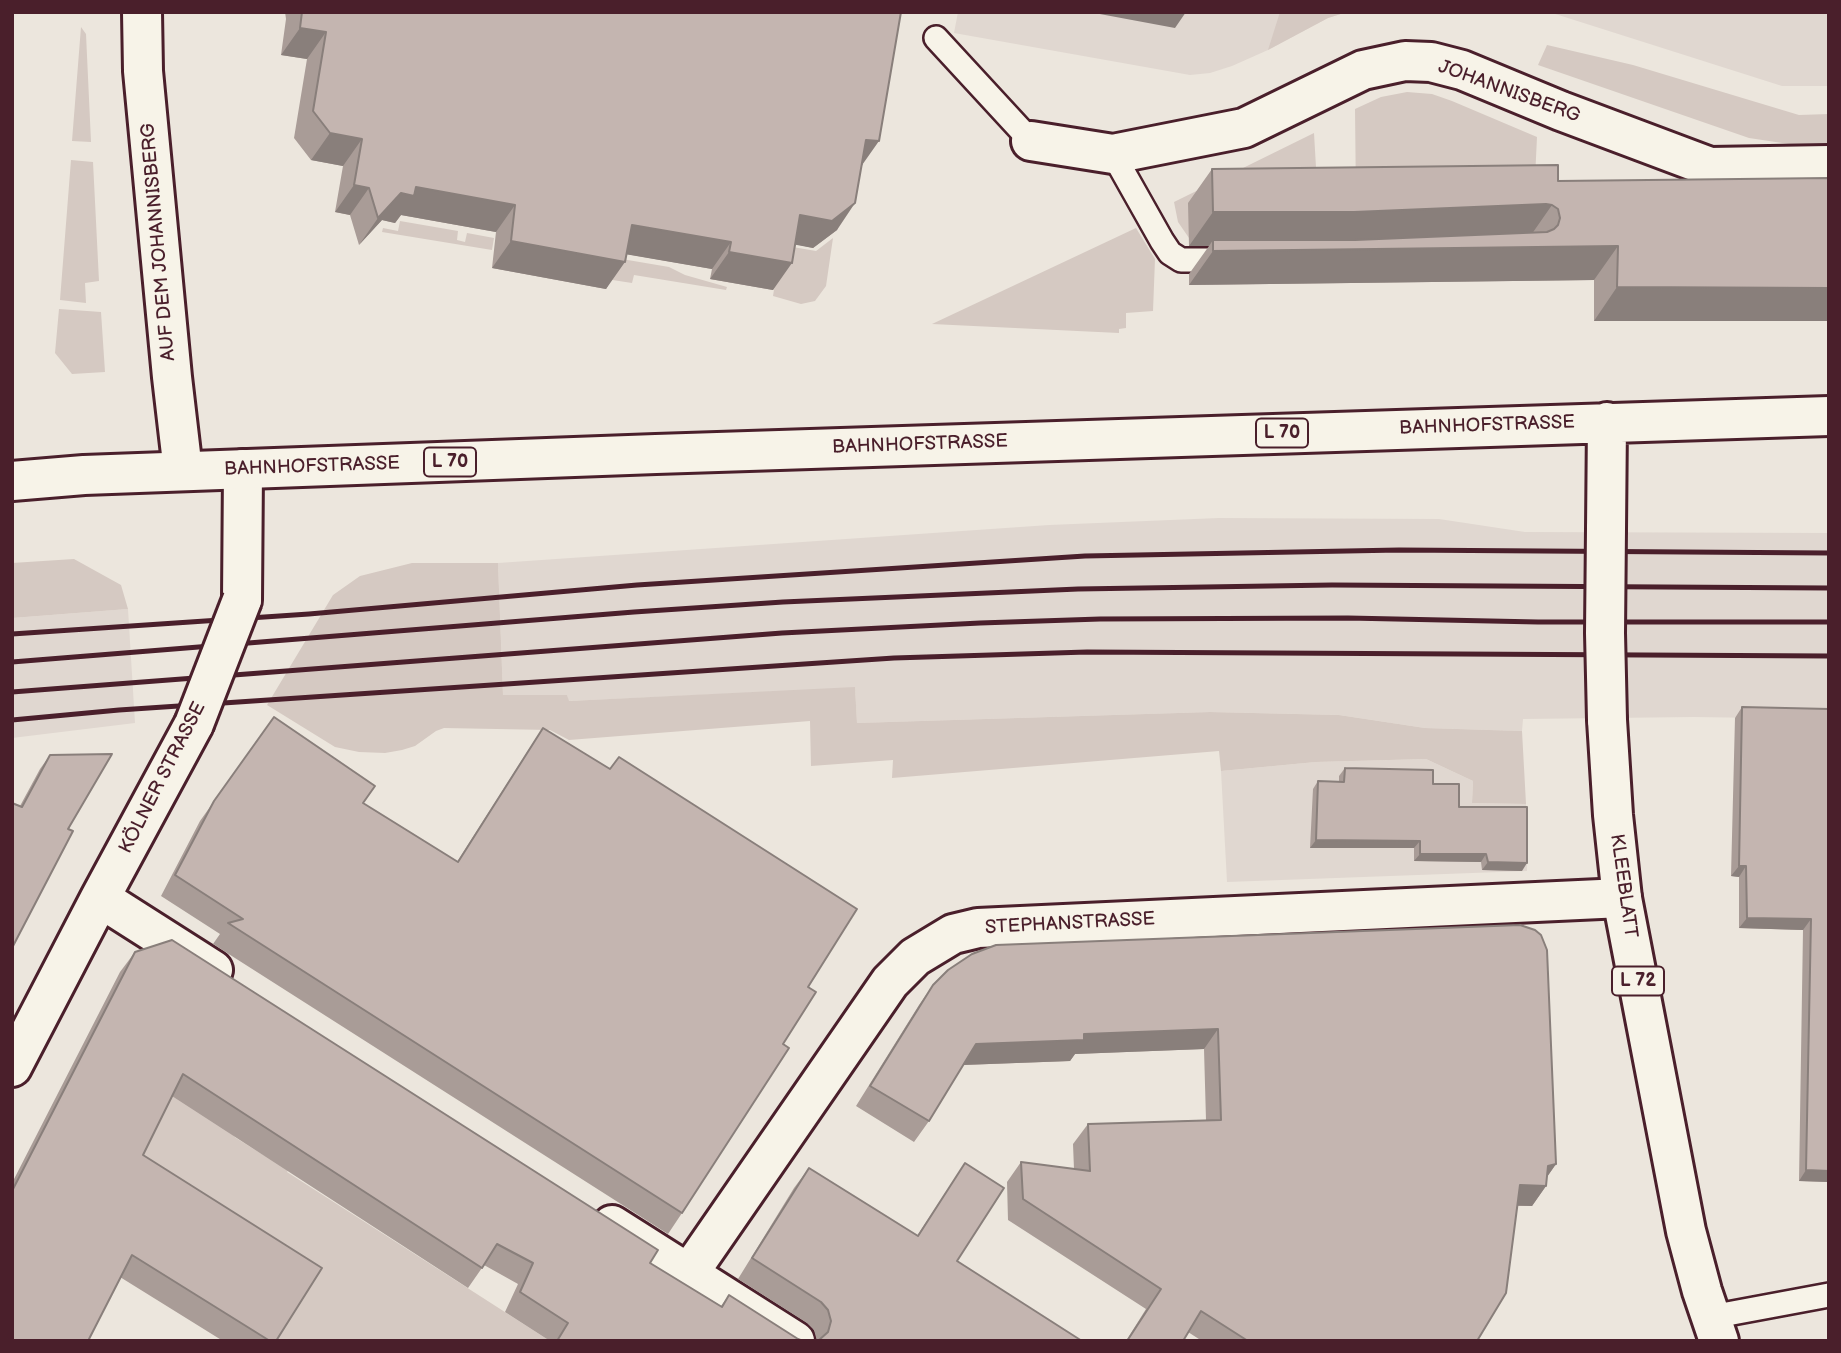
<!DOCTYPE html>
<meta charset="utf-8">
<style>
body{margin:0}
#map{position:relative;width:1841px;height:1353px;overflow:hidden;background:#ece6dd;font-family:"Balsamiq Sans",sans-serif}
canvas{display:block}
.frame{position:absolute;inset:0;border:14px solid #4a1f2b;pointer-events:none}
</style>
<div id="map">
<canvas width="1841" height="1353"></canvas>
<div class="frame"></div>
</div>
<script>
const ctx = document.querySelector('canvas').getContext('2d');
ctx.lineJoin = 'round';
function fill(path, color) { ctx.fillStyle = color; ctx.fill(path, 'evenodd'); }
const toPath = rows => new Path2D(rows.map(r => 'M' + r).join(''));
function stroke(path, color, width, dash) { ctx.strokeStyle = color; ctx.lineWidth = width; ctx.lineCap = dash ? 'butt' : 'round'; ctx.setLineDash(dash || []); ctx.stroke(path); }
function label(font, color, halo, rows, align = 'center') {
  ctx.font = font + ' "Balsamiq Sans",sans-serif'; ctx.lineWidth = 6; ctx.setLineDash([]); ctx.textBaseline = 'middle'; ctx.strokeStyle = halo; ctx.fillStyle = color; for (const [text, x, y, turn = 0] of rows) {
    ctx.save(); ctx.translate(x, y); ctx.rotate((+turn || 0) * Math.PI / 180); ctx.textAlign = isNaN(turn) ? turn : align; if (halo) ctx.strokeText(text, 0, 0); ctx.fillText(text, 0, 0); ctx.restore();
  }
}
fill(toPath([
 [958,12,1347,12,1328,18,1268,50,1232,66,1210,73,1190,75,954,33],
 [1549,12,1829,12,1829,86,1782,86],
 [1219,518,1439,519,1525,532,1829,533,1829,719,1694,717,1523,719,1522,731,1425,728,1339,715,1210,712,857,723,855,688,568,701,567,695,503,695,498,563,1049,525],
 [128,609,135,723,12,738,12,618],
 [1426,759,1473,781,1472,803,1526,804,1527,871,1227,882,1221,771,1316,762]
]), '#e0d7d0');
fill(toPath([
 [1280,12,1347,12,1328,18,1268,50],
 [81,27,86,34,91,142,72,141],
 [1547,45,1633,65,1799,115,1829,114,1829,150,1749,138,1538,65],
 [1407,92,1432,94,1452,101,1537,137,1534,199,1356,201,1355,109,1381,97],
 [1314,133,1318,202,1189,203,1189,238,1178,222,1174,202],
 [71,160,93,162,99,281,85,283,86,303,60,300],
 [400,221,458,231,457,240,465,242,467,233,494,238,492,250,382,232,383,228,398,231],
 [1136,228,1155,259,1153,311,1126,313,1126,328,1119,329,1119,333,932,324],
 [833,238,826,286,815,301,801,304,773,296,781,245,816,251],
 [610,257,669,267,685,275,727,287,726,290,634,275,632,283,606,279],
 [59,309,101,312,105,372,72,374,55,353],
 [74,559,121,585,128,609,12,618,12,563],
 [412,563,498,563,503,695,567,695,569,701,855,687,857,723,1210,712,1339,715,1425,728,1522,731,1526,804,1472,803,1473,781,1426,759,1316,762,1221,771,1219,751,892,778,893,760,811,766,810,721,569,740,550,730,444,728,436,731,415,746,402,750,385,753,359,752,335,747,267,705,333,595,360,576],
 [158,1062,236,1138,265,1156,272,1146,294,1161,287,1172,550,1341,250,1341,129,1176]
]), '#d5c9c2');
const service = toPath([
 [936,38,1031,141],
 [1113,154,1162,241,1170,253,1181,260,1229,260],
 [1711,1317,1829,1295]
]);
const minor = toPath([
 [142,12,143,71,172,377,183,471],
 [1031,141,1113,154,1244,128,1363,70,1405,61,1431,62,1462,70,1561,111,1710,167,1829,165],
 [242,600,243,469],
 [100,898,213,970],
 [12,1067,100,898,194,724],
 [612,1225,795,1341],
 [689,1273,890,982,915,957,953,934,978,928,1622,898]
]);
const primary = toPath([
 [12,481,84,475,656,454,1829,416],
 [1606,529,1607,422],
 [1607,720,1613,815,1622,898,1686,1231,1702,1291,1719,1341]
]);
stroke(service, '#4a1f2b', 28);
stroke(minor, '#4a1f2b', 44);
stroke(primary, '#4a1f2b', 44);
stroke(service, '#f7f3e8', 23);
stroke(minor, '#f7f3e8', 38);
stroke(primary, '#f7f3e8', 38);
stroke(toPath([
 [12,634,309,614,637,585,1085,556,1399,550,1829,553],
 [12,662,634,612,783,602,1078,589,1332,585,1829,588],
 [12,692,782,633,980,623,1100,619,1348,618,1538,622,1829,622],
 [12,720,119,710,894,658,1087,652,1829,656]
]), '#4a1f2b', 5);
const minorBridge = toPath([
 [194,724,242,600]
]);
const primaryBridge = toPath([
 [1606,529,1605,633,1607,720]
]);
stroke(minorBridge, '#4a1f2b', 44, []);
stroke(primaryBridge, '#4a1f2b', 44, []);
stroke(minorBridge, '#f7f3e8', 38);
stroke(primaryBridge, '#f7f3e8', 38);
fill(toPath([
 [285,12,901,12,862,166,837,230,813,248,795,244,773,290,710,279,712,269,626,254,606,289,492,268,496,232,401,215,395,223,382,220,359,245,350,215,335,212,343,166,311,160,294,138,307,59,281,55,286,19],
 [1212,169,1558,181,1829,178,1829,321,1594,321,1594,280,1189,285,1189,274,1209,246,1189,246,1188,203],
 [1742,707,1829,709,1829,1182,1799,1181,1803,930,1739,928,1739,877,1731,876,1735,718],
 [274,717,363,803,457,862,529,749,543,728,808,987,783,1044,682,1213,668,1234,213,944,220,934,161,896,200,821],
 [50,755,68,829,20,806,40,769],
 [1345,768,1433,784,1459,807,1522,871,1482,870,1481,862,1414,861,1414,848,1310,848,1313,789,1318,781,1339,782,1339,776],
 [1520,925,1556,1164,1547,1177,1546,1186,1532,1206,1517,1206,1477,1341,1202,1341,1188,1332,1183,1341,1126,1341,1146,1309,1008,1220,1007,1182,1021,1162,1074,1169,1073,1144,1088,1124,1206,1120,1204,1049,1075,1054,1070,1061,963,1065,929,1121,914,1142,856,1106,919,1005,933,985],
 [135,952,721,1306,729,1295,798,1339,803,1341,550,1341,505,1312,518,1284,484,1265,468,1288,172,1096,143,1155,276,1341,223,1341,120,1277,12,1341,12,1183,120,972],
 [965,1163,957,1261,1082,1341,817,1341,814,1330,807,1323,738,1279,794,1188,809,1168,917,1236]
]), '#a99c97');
fill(toPath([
 [1089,12,1186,12,1175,28],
 [300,28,326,32,307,59,281,55],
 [330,133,362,139,343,166,311,160],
 [866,140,879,141,860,168],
 [354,185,369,188,350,215,335,212],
 [416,187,515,205,496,232,401,215,395,223,382,220,359,245,378,218,401,193],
 [855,203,837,230,813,248,781,242,800,215],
 [1546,204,1552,205,1529,238,1331,245,1213,240,1209,246,1189,246,1213,212],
 [632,225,731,242,712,269,613,252],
 [511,241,625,262,606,289,492,268],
 [1618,246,1594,280,1189,285,1213,251],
 [729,252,792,263,773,290,710,279],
 [1617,287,1829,288,1829,321,1594,321],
 [1316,840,1420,841,1414,848,1310,848],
 [1420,854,1486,854,1481,862,1414,861],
 [1488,862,1527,863,1522,871,1482,870],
 [1739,866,1746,866,1739,877,1731,876],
 [1747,918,1811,919,1803,930,1739,928],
 [1218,1029,1204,1049,1075,1054,1070,1061,962,1065,976,1044,1084,1034],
 [1556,1164,1542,1184,1546,1186,1532,1206,1505,1205,1520,1185,1548,1166],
 [1806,1170,1829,1171,1829,1182,1799,1181]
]), '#897f7b');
const building = toPath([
 [302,12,901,12,879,141,866,140,855,203,832,221,800,215,792,263,729,252,731,242,632,225,625,262,511,241,515,205,416,187,414,196,401,193,378,218,369,188,354,185,362,139,330,133,313,111,326,32,300,28,302,12],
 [1558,165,1558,181,1829,178,1829,288,1617,287,1618,246,1213,251,1213,240,1355,240,1547,232,1554,229,1558,225,1560,218,1558,209,1552,205,1546,204,1354,212,1213,212,1212,169,1558,165],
 [1742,707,1829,709,1829,1171,1806,1170,1811,919,1747,918,1746,866,1739,866,1742,707],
 [274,717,375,786,363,803,458,862,543,728,610,769,619,757,857,909,808,987,816,992,783,1044,789,1048,682,1213,228,923,243,919,175,875,214,801,274,717],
 [112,754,68,829,73,831,12,948,12,803,22,807,50,755,112,754],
 [1345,768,1433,770,1433,784,1459,784,1459,807,1527,807,1527,863,1488,862,1486,854,1420,854,1420,841,1316,840,1318,781,1344,782,1345,768],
 [1520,925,1535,930,1541,935,1547,950,1556,1164,1548,1166,1546,1186,1520,1185,1506,1293,1477,1341,1248,1341,1201,1311,1183,1341,1127,1341,1161,1289,1023,1199,1021,1162,1090,1171,1088,1124,1221,1120,1218,1029,1084,1034,1084,1040,976,1044,929,1121,870,1086,933,985,948,970,972,954,996,945,1520,925],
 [172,940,658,1250,650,1263,722,1307,729,1295,798,1339,803,1341,557,1341,568,1323,520,1292,533,1263,497,1244,482,1268,183,1074,143,1155,322,1268,276,1341,270,1341,132,1255,88,1341,12,1341,12,1191,135,952,172,940],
 [965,1163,1004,1188,957,1261,1082,1341,816,1341,819,1340,828,1332,831,1321,828,1310,821,1302,752,1258,809,1168,918,1236,965,1163]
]);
fill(building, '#c4b5b0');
stroke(building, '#897f7b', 2);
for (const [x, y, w] of [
 [1282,433,52],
 [450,462,52],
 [1638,981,52]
]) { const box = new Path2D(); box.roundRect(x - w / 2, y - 14.5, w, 29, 5); ctx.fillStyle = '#f7f3e8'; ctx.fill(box); stroke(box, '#4a1f2b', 2); }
label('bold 18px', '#4a1f2b', null, [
 ["L 70",1282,433],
 ["L 70",450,462],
 ["L 72",1638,981]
]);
label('19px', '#4a1f2b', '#f7f3e8', [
 ["JOHANNISBERG",1509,92,20],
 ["AUF DEM JOHANNISBERG",159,242,-95],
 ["BAHNHOFSTRASSE",1487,426,-2],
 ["BAHNHOFSTRASSE",920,445,-2],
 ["BAHNHOFSTRASSE",312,467,-2],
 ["KÖLNER STRASSE",163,778,-63],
 ["KLEEBLATT",1623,886,82],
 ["STEPHANSTRASSE",1070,924,-3]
]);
</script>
